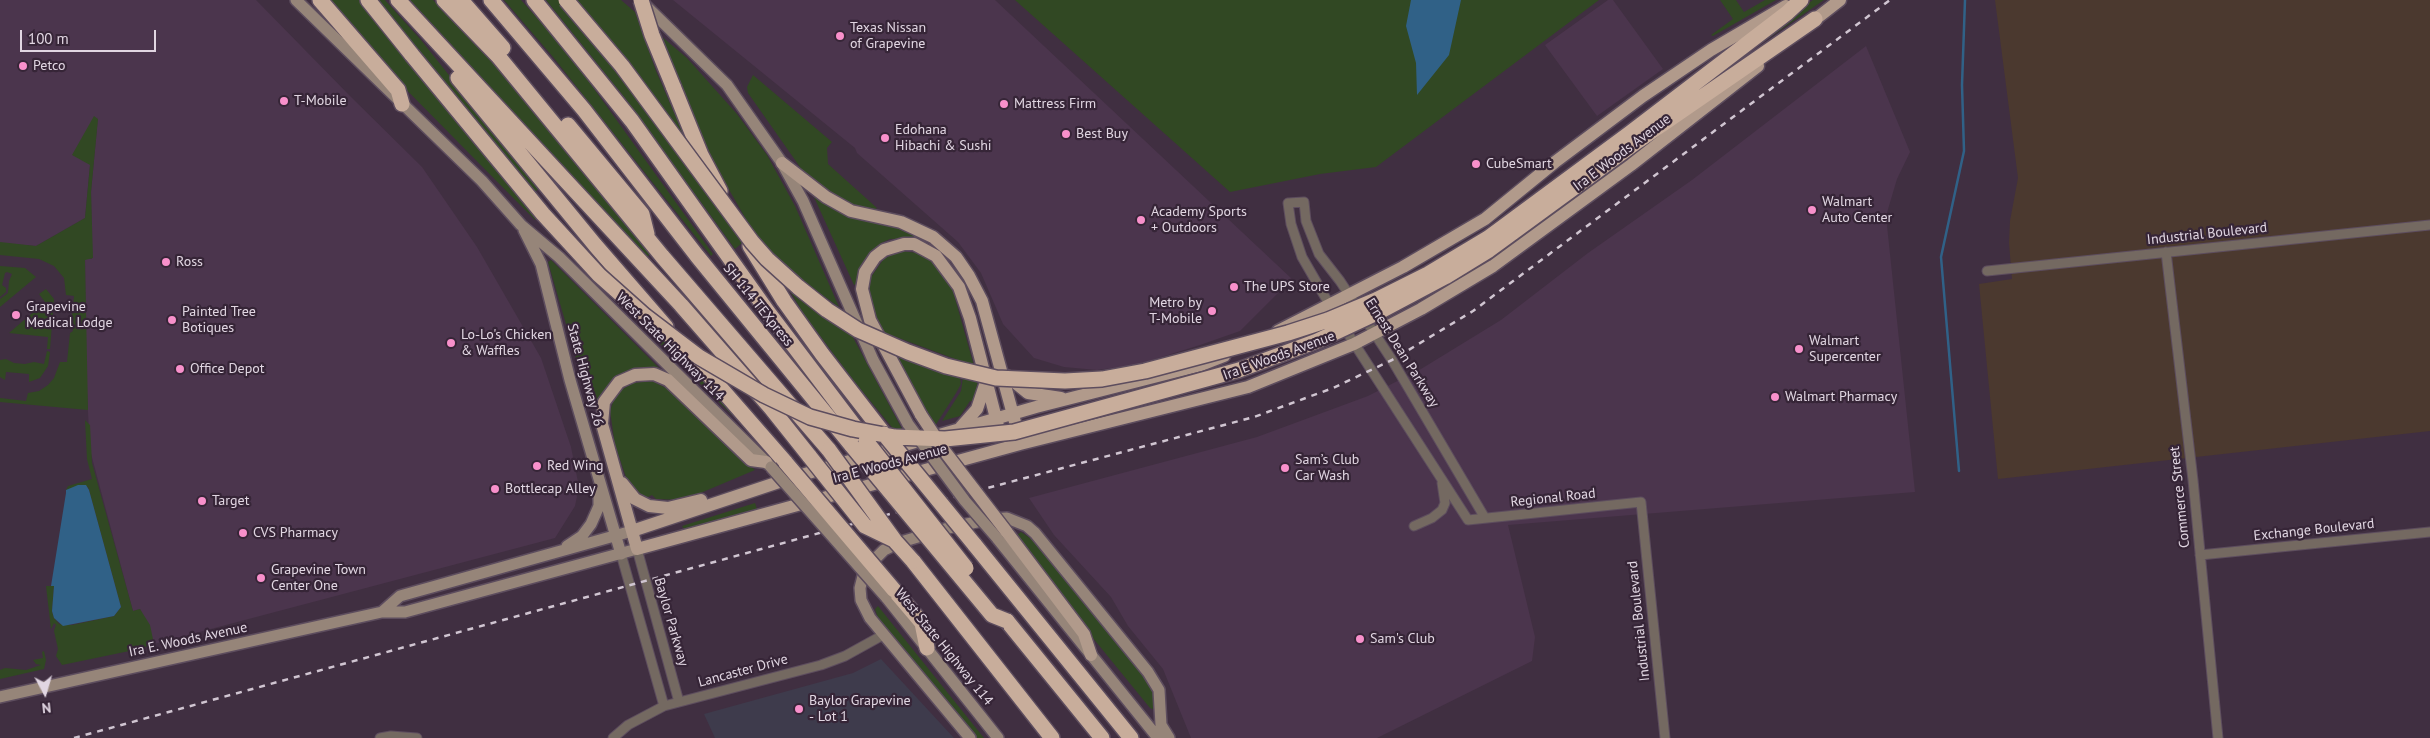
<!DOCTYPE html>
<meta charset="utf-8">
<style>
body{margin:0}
#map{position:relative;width:2430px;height:738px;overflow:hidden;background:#402f41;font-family:"PT Sans",sans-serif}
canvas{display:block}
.north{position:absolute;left:20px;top:668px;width:50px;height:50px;-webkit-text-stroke:4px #362537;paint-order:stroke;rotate:174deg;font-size:14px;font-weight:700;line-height:20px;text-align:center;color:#e1d6e2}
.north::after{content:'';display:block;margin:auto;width:18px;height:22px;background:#e1d6e2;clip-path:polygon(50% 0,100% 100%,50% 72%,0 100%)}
.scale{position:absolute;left:20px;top:30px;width:136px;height:22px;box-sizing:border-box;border:2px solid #e1d6e2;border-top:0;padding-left:6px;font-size:15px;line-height:18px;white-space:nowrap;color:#e1d6e2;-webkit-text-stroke:4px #362537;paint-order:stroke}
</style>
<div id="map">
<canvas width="2430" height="738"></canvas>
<div class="north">N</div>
<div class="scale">100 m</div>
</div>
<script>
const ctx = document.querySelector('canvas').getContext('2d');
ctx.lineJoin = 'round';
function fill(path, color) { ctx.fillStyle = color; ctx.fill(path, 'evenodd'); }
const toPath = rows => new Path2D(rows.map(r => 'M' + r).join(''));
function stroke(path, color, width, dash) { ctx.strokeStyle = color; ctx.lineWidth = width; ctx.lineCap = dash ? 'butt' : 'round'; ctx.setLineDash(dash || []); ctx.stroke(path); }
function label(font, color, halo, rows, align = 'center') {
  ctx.font = font + ' "PT Sans",sans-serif'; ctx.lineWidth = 4.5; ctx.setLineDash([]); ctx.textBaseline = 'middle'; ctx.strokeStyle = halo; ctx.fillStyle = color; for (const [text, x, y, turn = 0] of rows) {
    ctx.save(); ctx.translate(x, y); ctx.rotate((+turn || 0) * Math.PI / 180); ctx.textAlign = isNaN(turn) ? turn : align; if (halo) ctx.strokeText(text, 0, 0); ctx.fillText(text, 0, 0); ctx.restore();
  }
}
fill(toPath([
 [0,0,256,0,349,95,422,167,477,247,541,358,571,447,579,487,575,506,555,538,154,644,140,609,133,611,90,450,86,374,85,259,92,259,91,192,98,117,90,165,85,218,36,246,0,243],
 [673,0,995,0,1292,279,1240,331,1200,345,1136,365,1097,370,1064,367,1034,358,1003,324,981,273,958,242,857,153,855,148],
 [1608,0,1613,0,1663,69,1597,116,1545,45],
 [1866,46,1910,152,1897,179,1886,216,1915,492,1508,525,1535,637,1532,661,1377,738,1191,738,1163,669,1128,626,1111,597,1054,535,1029,498,1257,437,1368,396,1421,369,1501,320,1588,253,1692,180]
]), '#4b354d');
fill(toPath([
 [1995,0,2430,0,2430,431,1998,479,1979,284,2012,279,2009,243,2010,221,2018,178]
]), '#4b392f');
fill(toPath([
 [881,659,954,738,715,738,704,714,853,673]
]), '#3e3b4c');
fill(toPath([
 [327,0,359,0,537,217,535,220,380,63],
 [374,0,385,0,421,40,539,188,534,193],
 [410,0,433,0,455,22,504,75,650,254,647,257],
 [504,0,521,0,569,54,713,254,711,256,553,57],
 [546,0,558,0,575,19,676,149,742,243,735,249,625,98],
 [575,0,621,0,635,12,656,71,689,147],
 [1015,0,1599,0,1376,167,1320,174,1230,192],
 [1720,0,1736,0,1744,12,1765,0,1776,0,1713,36,1711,35,1733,19],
 [1813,0,1824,0,1743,56,1742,54,1763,37],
 [661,36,687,58,737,114,767,155,795,206,839,307,800,279,766,250,750,226,713,162],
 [753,75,832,142,827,148,828,164,877,208,874,210,857,206,839,199,807,177,748,93,747,87],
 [94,116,98,119,91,192,93,258,85,260,88,410,0,402,0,398,26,401,28,393,39,391,48,385,54,378,60,362,67,362,70,333,73,331,71,324,74,296,66,295,64,278,54,266,39,259,0,255,0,242,36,246,85,218,90,165,72,155],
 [818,195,909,231,919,236,919,238,890,239,881,243,864,264,858,283,854,285,814,197],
 [902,251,924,254,936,264,951,284,974,366,888,334,886,336,881,334,869,292,871,277,883,260,895,252],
 [551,260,660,369,659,371,640,370,598,408,594,409,586,375,581,376,548,262],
 [0,266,25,268,36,277,0,307,0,299,8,293,9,281,12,274,7,272,5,273,2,285,6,288,6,292,0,297],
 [785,283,849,330,902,429,895,431,854,381,805,316],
 [46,289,54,299,50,349,47,349,48,337,9,333,45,302,39,294],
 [640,324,645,324,693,362,735,413,732,415],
 [47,351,50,352,48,366,40,378,29,382,29,374,6,372,5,380,0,377,0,360,6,359,14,363,25,364,34,362,44,364],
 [892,352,960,377,961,384,956,393,935,426,909,383,911,379,905,379],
 [963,377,978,380,974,402,970,401,960,416,942,421,961,391],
 [652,381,670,390,725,442,724,444,755,470,684,500,656,499,652,495,644,499,635,492,627,480,615,445,610,411,614,399,621,390,633,383],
 [85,420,90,425,92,463,133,611,140,609,150,625,154,644,139,649,62,665,56,656,58,649,54,631,56,625,54,623,51,629,46,586,54,586,52,611,54,618,59,624,72,625,114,616,121,607,89,490,88,487,66,490,68,486,92,479,87,459],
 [755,503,757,509,684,529,682,526],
 [1021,532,1030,538,1040,548,1149,683,1156,696,1155,710,1150,708,1066,605,1056,586,1017,535],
 [878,606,984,738,977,738,894,638,878,618,875,609],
 [44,651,46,660,44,669,0,679,0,670,5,668,26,670,41,665,36,664,33,660,43,658,42,652]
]), '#314823');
fill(toPath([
 [1411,0,1461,0,1449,55,1417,95,1416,63,1406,26],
 [78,485,86,485,89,490,121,607,114,616,63,626,54,618,52,611,54,586,51,586,66,493,66,490]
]), '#306187');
stroke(toPath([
 [1959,471,1941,257,1964,151,1962,85,1965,0]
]), '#306187', 2.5);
const street = toPath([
 [2166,252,2193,480,2218,738],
 [1987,271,2430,225],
 [1332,309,1302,257,1291,224,1288,203,1304,202,1306,221,1319,254,1340,281,1392,360,1485,518],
 [1343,326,1468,520,1641,502,1665,738],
 [1414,526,1432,518,1442,510,1445,503,1442,483],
 [637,549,679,702],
 [621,554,664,706],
 [2200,555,2430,532],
 [380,738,391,736,417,738],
 [613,738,628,725,664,706,821,665,845,656,883,635]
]);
const secondary = toPath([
 [296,0,482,181,521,225,559,257,769,465],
 [643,3,727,85,782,163,803,201,873,360,908,424],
 [524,230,541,264,570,380,621,554],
 [997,538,1158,738],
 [567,546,582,536,591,524,599,506,599,492],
 [886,597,998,738],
 [382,612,400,596,632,531],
 [0,697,382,612,405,612,637,549],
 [970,738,870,618,861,600,860,588,863,576,869,565,884,550,901,542,948,528,991,519,1007,518,1027,526,1035,533,1148,672,1159,690,1161,725,1169,738]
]);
const primary = toPath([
 [1808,25,1840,0],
 [782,163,826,197,851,211,901,222,933,237,956,257,969,276,982,301,1015,422],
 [1278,331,1403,267,1485,219,1555,162,1643,96,1711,50,1786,6],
 [1007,376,1028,393,1061,398],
 [921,415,870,320,862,289,865,272,875,257,884,250,904,244,914,244,936,256,959,287,970,318,998,426],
 [961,427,977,409,986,382],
 [766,462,751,460,668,380,654,374,635,375,619,382,604,402,602,424,637,549,1020,444,1248,387,1354,344,1421,309,1493,266,1631,165,1758,66],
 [622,483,635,499,649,506,668,508,701,500],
 [632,531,791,478,1036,407,1201,365,1224,356],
 [1006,531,1084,634,1091,655]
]);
const highway = toPath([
 [320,0,398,90,402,104],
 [368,0,412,55],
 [398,0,681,305,771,408,810,457],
 [444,0,498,56,662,256,829,450],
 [461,0,503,48],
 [491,0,584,110,697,256,852,446],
 [534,0,632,121,768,312,862,436],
 [458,78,595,245,666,327],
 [673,86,701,155,720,191],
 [568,125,642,214,647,234],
 [750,246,784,301,822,354,884,434],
 [1376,300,1428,274,1488,238,1630,133,1787,13,1801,0],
 [1381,311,1445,277,1489,250,1638,141,1815,19],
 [690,353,786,463],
 [974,544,1131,738],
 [913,561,1052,738],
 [894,590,922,623,927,648],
 [1007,621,1102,738]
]);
stroke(street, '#5d4d5e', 11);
stroke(secondary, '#5d4d5e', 14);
stroke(primary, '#5d4d5e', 15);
stroke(highway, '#5d4d5e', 18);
stroke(street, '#746961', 9);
stroke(secondary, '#968579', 11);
stroke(primary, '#b19a8b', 12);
stroke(highway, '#c8ad9b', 15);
stroke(toPath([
 [74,738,845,526,1254,417,1333,388,1392,360,1473,311,1890,0]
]), '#d0c5d1', 2.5, [6, 6]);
const secondaryBridge = toPath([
 [908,424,965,501,997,538],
 [771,467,886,597]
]);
const primaryBridge = toPath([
 [921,415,946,453,1006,531]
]);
const highwayBridge = toPath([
 [566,0,622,66,752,242,767,259,798,287,827,310,858,330,908,352,946,366,996,378,1065,381,1102,379,1145,371,1288,333,1328,320,1376,300],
 [641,0,652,35,673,86],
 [412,55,543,214,599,275,645,316,699,357,764,395,810,417,853,429,895,437,945,439,1014,432,1239,370,1317,341,1381,311],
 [884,434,974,544],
 [866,441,966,568],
 [852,446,992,615,1007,621],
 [829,450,895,541,913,561],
 [810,457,865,526,894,540],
 [786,463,894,590]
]);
stroke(secondaryBridge, '#5d4d5e', 14, []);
stroke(primaryBridge, '#5d4d5e', 15, []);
stroke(highwayBridge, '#5d4d5e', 18, []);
stroke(secondaryBridge, '#968579', 11);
stroke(primaryBridge, '#b19a8b', 12);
stroke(highwayBridge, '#c8ad9b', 15);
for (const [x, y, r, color] of [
 [840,36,5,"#f890cb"],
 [23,66,5,"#f890cb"],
 [284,101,5,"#f890cb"],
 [1004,104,5,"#f890cb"],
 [1066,134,5,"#f890cb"],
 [885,138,5,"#f890cb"],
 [1476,164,5,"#f890cb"],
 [1812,210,5,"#f890cb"],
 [1141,220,5,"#f890cb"],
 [166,262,5,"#f890cb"],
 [1234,287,5,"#f890cb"],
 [1212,311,5,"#f890cb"],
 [16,315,5,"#f890cb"],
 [172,320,5,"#f890cb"],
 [451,343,5,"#f890cb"],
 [1799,349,5,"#f890cb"],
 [180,369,5,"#f890cb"],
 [1775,397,5,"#f890cb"],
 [537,466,5,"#f890cb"],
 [1285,468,5,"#f890cb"],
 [495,489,5,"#f890cb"],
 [202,501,5,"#f890cb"],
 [243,533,5,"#f890cb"],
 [261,578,5,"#f890cb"],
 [1360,639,5,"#f890cb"],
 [799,709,5,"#f890cb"]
]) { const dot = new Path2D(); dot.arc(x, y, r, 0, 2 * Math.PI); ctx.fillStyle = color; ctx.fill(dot); stroke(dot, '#362537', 2); }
label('14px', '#e1d6e2', '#362537', [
 ["Texas Nissan",850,28],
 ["of Grapevine",850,44],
 ["Petco",33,66],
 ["T-Mobile",294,101],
 ["Mattress Firm",1014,104],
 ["Edohana",895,130],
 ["Hibachi & Sushi",895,146],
 ["Best Buy",1076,134],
 ["CubeSmart",1486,164],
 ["Walmart",1822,202],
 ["Auto Center",1822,218],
 ["Academy Sports",1151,212],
 ["+ Outdoors",1151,228],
 ["Ross",176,262],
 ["The UPS Store",1244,287],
 ["Metro by",1202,303,"right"],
 ["T-Mobile",1202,319,"right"],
 ["Grapevine",26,307],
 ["Medical Lodge",26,323],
 ["Painted Tree",182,312],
 ["Botiques",182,328],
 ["Lo-Lo's Chicken",461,335],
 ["& Waffles",461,351],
 ["Walmart",1809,341],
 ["Supercenter",1809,357],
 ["Office Depot",190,369],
 ["Walmart Pharmacy",1785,397],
 ["Sam’s Club",1295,460],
 ["Car Wash",1295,476],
 ["Red Wing",547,466],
 ["Bottlecap Alley",505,489],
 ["Target",212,501],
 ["CVS Pharmacy",253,533],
 ["Grapevine Town",271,570],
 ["Center One",271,586],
 ["Sam's Club",1370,639],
 ["Baylor Grapevine",809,701],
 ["- Lot 1",809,717]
], 'left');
label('14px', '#e1d6e2', '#362537', [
 ["Ira E Woods Avenue",1622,153,-37],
 ["Industrial Boulevard",2207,234,-6],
 ["SH 114 TEXpress",758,305,51],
 ["West State Highway 114",670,347,45],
 ["Ernest Dean Parkway",1402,353,58],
 ["Ira E Woods Avenue",1279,356,-20],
 ["State Highway 26",585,375,75],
 ["Ira E Woods Avenue",890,464,-15],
 ["Commerce Street",2180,497,-96],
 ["Regional Road",1553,498,-6],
 ["Exchange Boulevard",2314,530,-6],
 ["Industrial Boulevard",1639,621,-96],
 ["Baylor Parkway",671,622,74],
 ["Ira E. Woods Avenue",188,640,-12],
 ["West State Highway 114",944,647,51],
 ["Lancaster Drive",743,671,-15]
]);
</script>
